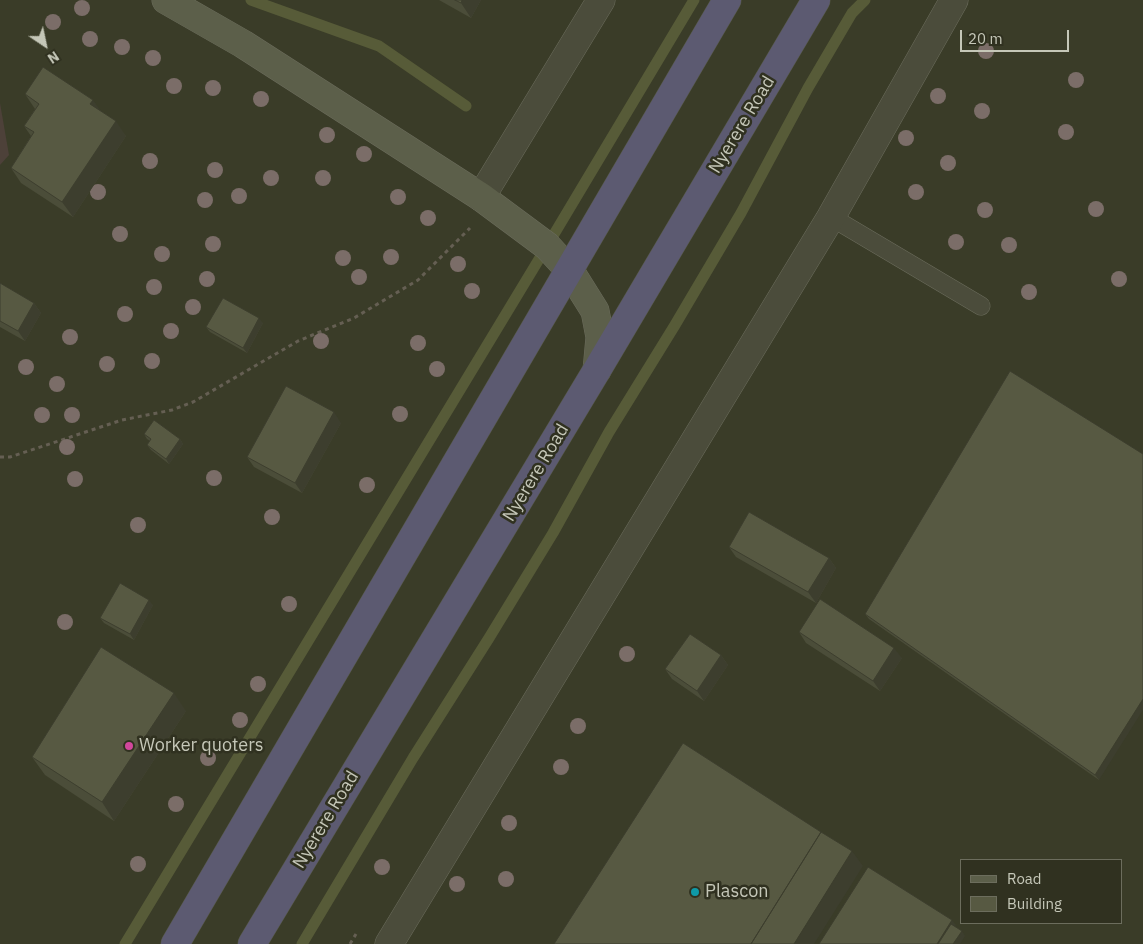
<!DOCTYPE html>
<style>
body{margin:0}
#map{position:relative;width:1143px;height:944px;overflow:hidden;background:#3a3c28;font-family:"IBM Plex Sans",sans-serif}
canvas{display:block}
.legend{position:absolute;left:960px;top:859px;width:162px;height:65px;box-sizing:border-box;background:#303120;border:1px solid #6c6d5d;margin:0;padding:6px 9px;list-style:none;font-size:15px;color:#c5c7b8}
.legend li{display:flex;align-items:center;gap:10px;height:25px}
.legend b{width:25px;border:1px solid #6c6d5d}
.north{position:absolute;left:20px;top:20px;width:50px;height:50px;-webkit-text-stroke:4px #303120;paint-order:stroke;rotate:146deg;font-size:14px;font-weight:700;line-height:20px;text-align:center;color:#c5c7b8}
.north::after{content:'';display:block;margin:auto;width:18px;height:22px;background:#c5c7b8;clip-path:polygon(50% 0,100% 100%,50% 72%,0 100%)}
.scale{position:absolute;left:960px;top:30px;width:109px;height:22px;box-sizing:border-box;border:2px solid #c5c7b8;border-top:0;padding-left:6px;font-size:15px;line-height:18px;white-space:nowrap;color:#c5c7b8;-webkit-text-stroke:4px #303120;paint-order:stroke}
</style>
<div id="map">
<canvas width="1143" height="944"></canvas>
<ul class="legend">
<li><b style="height:6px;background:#5c5f4a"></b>Road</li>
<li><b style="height:14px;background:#575942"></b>Building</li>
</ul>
<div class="north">N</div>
<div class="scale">20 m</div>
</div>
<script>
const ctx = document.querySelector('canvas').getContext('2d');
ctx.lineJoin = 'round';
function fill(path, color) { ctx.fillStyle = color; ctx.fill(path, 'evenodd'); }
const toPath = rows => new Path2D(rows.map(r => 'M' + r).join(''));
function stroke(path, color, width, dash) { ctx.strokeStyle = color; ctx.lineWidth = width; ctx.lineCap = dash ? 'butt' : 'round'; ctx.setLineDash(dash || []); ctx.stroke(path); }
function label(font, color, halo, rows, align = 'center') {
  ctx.font = font + ' "IBM Plex Sans",sans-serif'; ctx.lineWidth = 5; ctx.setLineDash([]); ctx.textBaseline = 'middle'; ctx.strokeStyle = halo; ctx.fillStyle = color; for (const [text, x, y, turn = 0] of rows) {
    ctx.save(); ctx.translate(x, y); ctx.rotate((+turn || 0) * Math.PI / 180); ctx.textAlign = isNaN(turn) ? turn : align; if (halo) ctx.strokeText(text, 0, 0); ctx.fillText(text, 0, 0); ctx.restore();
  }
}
fill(toPath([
 [0,103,9,155,0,165]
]), '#4d4139');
stroke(toPath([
 [251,0,379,46,466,106],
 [125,944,547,246,694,0],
 [302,944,413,758,489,638,553,533,609,432,675,325,741,213,808,88,852,13,865,0]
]), '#575b38', 11);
const lane = toPath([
 [831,217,981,306]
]);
const street = toPath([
 [481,197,601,0],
 [389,944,831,217,954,0]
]);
const secondary = toPath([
 [166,0,243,44,481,197,547,246,570,271,595,311,600,337,597,370]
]);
const highway = toPath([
 [175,944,727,0],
 [252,944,597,370,816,0]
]);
stroke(lane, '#6b6c5c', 19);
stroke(street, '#6b6c5c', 29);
stroke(secondary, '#6b6c5c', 29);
stroke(highway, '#555746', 29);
stroke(toPath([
 [0,457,10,457,122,420,172,410,193,402,298,341,354,318,418,280,470,228],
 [350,944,356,934]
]), '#655f53', 3, [4, 4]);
stroke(lane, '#4b4c3b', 18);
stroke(street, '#4b4c3b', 28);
stroke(secondary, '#5c5f4a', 28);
stroke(highway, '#5c5a71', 28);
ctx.fillStyle = '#7b6d68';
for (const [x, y] of [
 [82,8],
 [53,22],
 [90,39],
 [122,47],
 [986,51],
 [153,58],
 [1076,80],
 [174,86],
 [213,88],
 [938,96],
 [261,99],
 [982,111],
 [1066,132],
 [327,135],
 [906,138],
 [364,154],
 [150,161],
 [948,163],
 [215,170],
 [271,178],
 [323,178],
 [98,192],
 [916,192],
 [239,196],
 [398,197],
 [205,200],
 [1096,209],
 [985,210],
 [428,218],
 [120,234],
 [956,242],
 [213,244],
 [1009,245],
 [162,254],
 [391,257],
 [343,258],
 [458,264],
 [359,277],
 [207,279],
 [1119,279],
 [154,287],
 [472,291],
 [1029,292],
 [193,307],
 [125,314],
 [171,331],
 [70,337],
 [321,341],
 [418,343],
 [152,361],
 [107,364],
 [26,367],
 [437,369],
 [57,384],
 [400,414],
 [42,415],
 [72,415],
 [67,447],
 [214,478],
 [75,479],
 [367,485],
 [272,517],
 [138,525],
 [289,604],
 [65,622],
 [627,654],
 [258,684],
 [240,720],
 [578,726],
 [208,758],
 [561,767],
 [176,804],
 [509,823],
 [138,864],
 [382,867],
 [506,879],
 [457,884]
]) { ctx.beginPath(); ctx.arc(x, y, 8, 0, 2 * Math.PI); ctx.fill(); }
fill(toPath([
 [439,0,481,0,471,18],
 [25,94,102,112,126,136,73,217,21,183,11,168,31,136,24,126,35,109],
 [0,283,34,303,41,313,25,341,0,327],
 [263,323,247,353,210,332,206,327],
 [341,423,302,493,254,467,247,457],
 [144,434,180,439,183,444,169,464,151,450,147,445,150,441,147,439],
 [1143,454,1099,780,869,619,865,614],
 [729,547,829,558,836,568,816,603,736,557],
 [153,605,134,640,104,623,100,618],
 [799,632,902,658,880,691,806,643],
 [721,655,728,665,704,701,672,679,665,669],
 [186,711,114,821,45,775,32,757]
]), '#4b4d39');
fill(toPath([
 [462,0,481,0,471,18,461,3],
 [93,100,103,114,90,104],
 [116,121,126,136,73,217,62,202],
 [34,303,41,313,25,341,18,331],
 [259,318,263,323,247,353,243,348],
 [334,412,341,423,302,493,295,483],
 [180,439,183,444,169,464,166,459],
 [829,558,836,568,816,603,808,592],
 [149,600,153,605,134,640,130,634],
 [894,648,902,658,880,691,873,681],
 [721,655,728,665,704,701,697,691],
 [174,693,186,711,114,821,102,802],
 [1143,699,1143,710,1099,780,1095,775],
 [852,851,863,866,814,944,794,944],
 [952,920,956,925,944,944,937,944],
 [962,931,965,936,960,944,953,944]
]), '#3d3e2e');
const building = toPath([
 [455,0,462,0,461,3,455,0],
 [43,67,93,100,90,104,116,121,62,202,11,168,34,132,24,126,39,104,25,94,43,67],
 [0,283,34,303,18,331,0,321,0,283],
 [223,298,259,318,243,348,206,327,223,298],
 [1010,371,1143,454,1143,699,1095,775,865,614,1010,371],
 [286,386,334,412,295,483,247,457,286,386],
 [154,420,180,439,166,459,147,445,151,439,144,434,154,420],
 [749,512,829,558,808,592,729,547,749,512],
 [120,583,149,600,130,634,100,618,120,583],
 [820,599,894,648,873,681,799,632,820,599],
 [690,634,721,655,697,691,665,669,690,634],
 [101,647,174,693,102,802,32,757,101,647],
 [683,743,821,832,751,944,554,944,683,743],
 [821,832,852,851,794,944,751,944,821,832],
 [868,867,952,920,937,944,819,944,868,867],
 [951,924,962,931,953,944,938,944,951,924]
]);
fill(building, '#575942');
stroke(building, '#3d3e2e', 1);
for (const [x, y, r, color] of [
 [129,746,5,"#d1479c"],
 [695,892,5,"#0f9aa8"]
]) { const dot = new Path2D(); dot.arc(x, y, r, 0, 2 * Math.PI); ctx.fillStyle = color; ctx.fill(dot); stroke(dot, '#303120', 2); }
label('18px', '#c5c7b8', '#303120', [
 ["Nyerere Road",742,125,-59],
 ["Nyerere Road",536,473,-59],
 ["Nyerere Road",326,820,-59]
]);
label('18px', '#c5c7b8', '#303120', [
 ["Worker quoters",139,746],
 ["Plascon",705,892]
], 'left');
</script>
